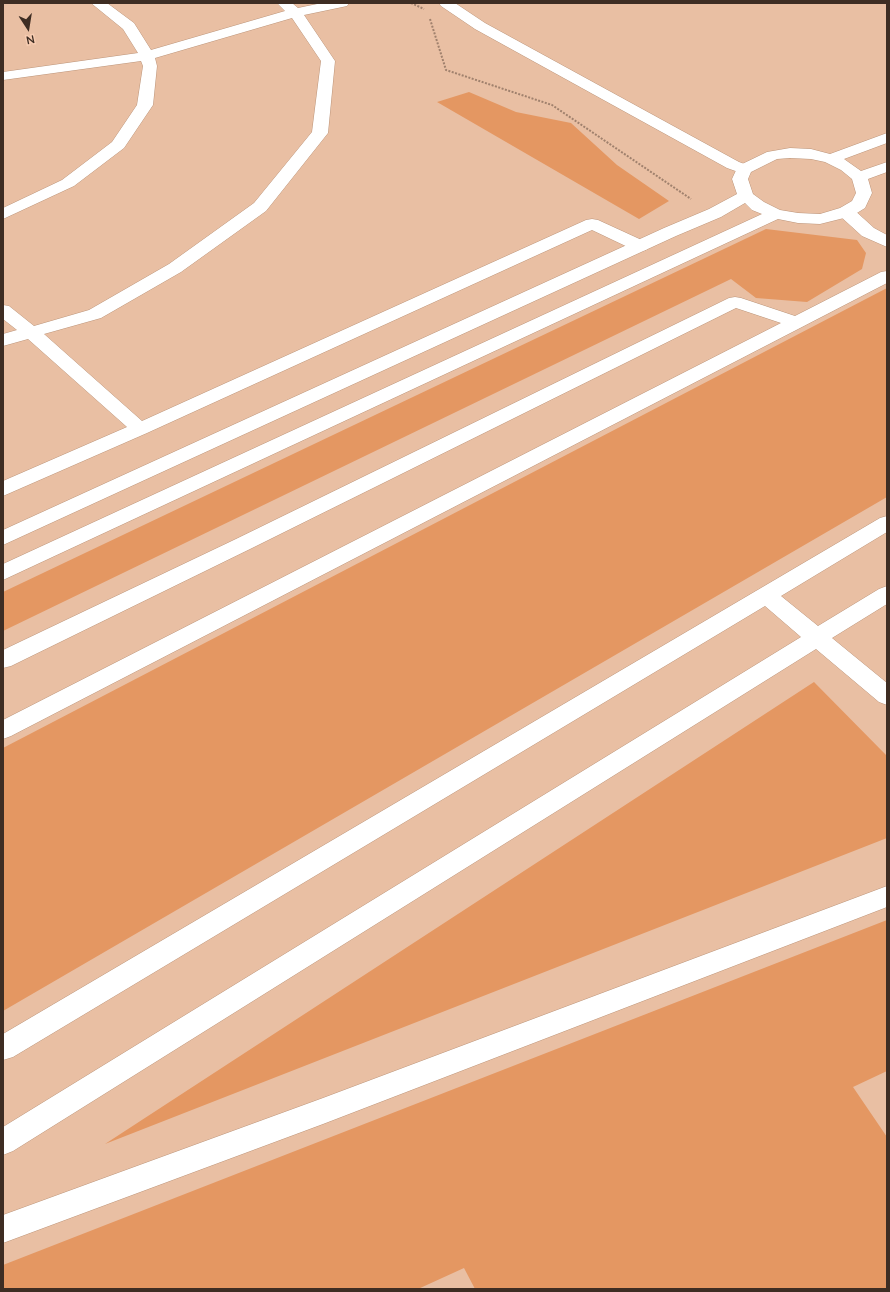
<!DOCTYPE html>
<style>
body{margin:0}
#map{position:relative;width:890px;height:1292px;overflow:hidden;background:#e9bfa3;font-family:Lato,sans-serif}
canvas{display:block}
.frame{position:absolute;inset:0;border:4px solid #3e2d23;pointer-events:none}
.north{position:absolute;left:8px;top:8px;width:40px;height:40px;-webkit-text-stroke:3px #f6cbb0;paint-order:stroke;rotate:168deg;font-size:11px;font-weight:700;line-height:16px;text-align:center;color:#3e2d23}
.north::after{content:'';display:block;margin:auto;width:14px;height:18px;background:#3e2d23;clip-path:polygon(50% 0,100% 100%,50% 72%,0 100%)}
</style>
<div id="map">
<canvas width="890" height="1292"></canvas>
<div class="frame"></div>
<div class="north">N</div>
</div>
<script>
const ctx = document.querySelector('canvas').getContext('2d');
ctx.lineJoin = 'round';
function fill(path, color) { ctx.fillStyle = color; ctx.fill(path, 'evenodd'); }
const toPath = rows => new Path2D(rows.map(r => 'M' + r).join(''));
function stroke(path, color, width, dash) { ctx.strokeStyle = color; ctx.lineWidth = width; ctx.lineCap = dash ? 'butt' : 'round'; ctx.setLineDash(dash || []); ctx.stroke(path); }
fill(toPath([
 [469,92,516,112,571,123,617,165,669,201,639,219,437,102],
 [766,229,857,240,866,253,862,269,807,302,756,298,731,279,3,631,3,592],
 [887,288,887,497,3,1011,3,748],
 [814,682,887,756,887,838,105,1144],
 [887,920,887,1071,853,1087,887,1137,887,1289,475,1289,464,1268,418,1289,3,1289,3,1265]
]), '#e49762');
const street = toPath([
 [91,3,107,3,134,23,151,50,285,11,277,3,292,3,298,8,322,3,349,3,347,6,304,15,335,61,328,133,266,211,181,272,101,318,44,334,142,421,586,220,592,219,598,220,646,242,649,246,646,250,640,251,634,250,592,230,147,433,3,496,3,481,127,427,28,339,3,346,3,334,17,330,3,319,3,305,9,306,34,326,89,310,169,264,254,203,312,132,321,61,292,18,155,58,157,66,153,105,124,148,74,186,3,219,3,208,62,180,112,142,137,105,143,66,141,61,3,80,3,72,138,53,123,29,91,3],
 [439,3,455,3,485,23,739,162,750,166,752,169,750,172,744,174,727,168,475,29,441,6,439,3],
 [846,207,852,208,874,228,887,235,887,247,862,236,840,216,838,212,840,208,846,207],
 [887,271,887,283,11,736,3,739,3,720,781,323,736,308,250,549,11,666,3,668,3,650,236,539,729,298,735,297,741,298,795,316,881,272,887,271],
 [887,516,887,532,781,596,818,626,879,589,887,586,887,604,832,638,887,683,887,705,879,702,816,649,13,1151,3,1155,3,1127,801,637,765,606,13,1057,3,1060,3,1034,880,518,887,516],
 [887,886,887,907,323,1124,3,1243,3,1215,323,1098,887,886]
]);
const secondary = toPath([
 [887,133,887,143,844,159,861,171,887,162,887,172,868,179,872,193,865,208,852,216,820,224,798,223,778,219,3,580,3,564,762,214,752,210,745,203,721,217,676,236,3,545,3,530,664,228,709,209,737,194,732,179,738,166,767,152,790,148,811,149,830,154,887,133],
 [790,158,811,159,825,162,841,170,852,179,856,193,852,201,840,208,820,214,798,213,780,210,764,202,753,194,748,179,751,172,777,159,790,158]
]);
stroke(street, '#bb9479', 1);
stroke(secondary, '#bb9479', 1);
stroke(toPath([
 [411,3,424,9],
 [430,19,446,70,552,105,691,199]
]), '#a0816d', 2, [2, 1.5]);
fill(street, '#fff');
fill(secondary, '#fff');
</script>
